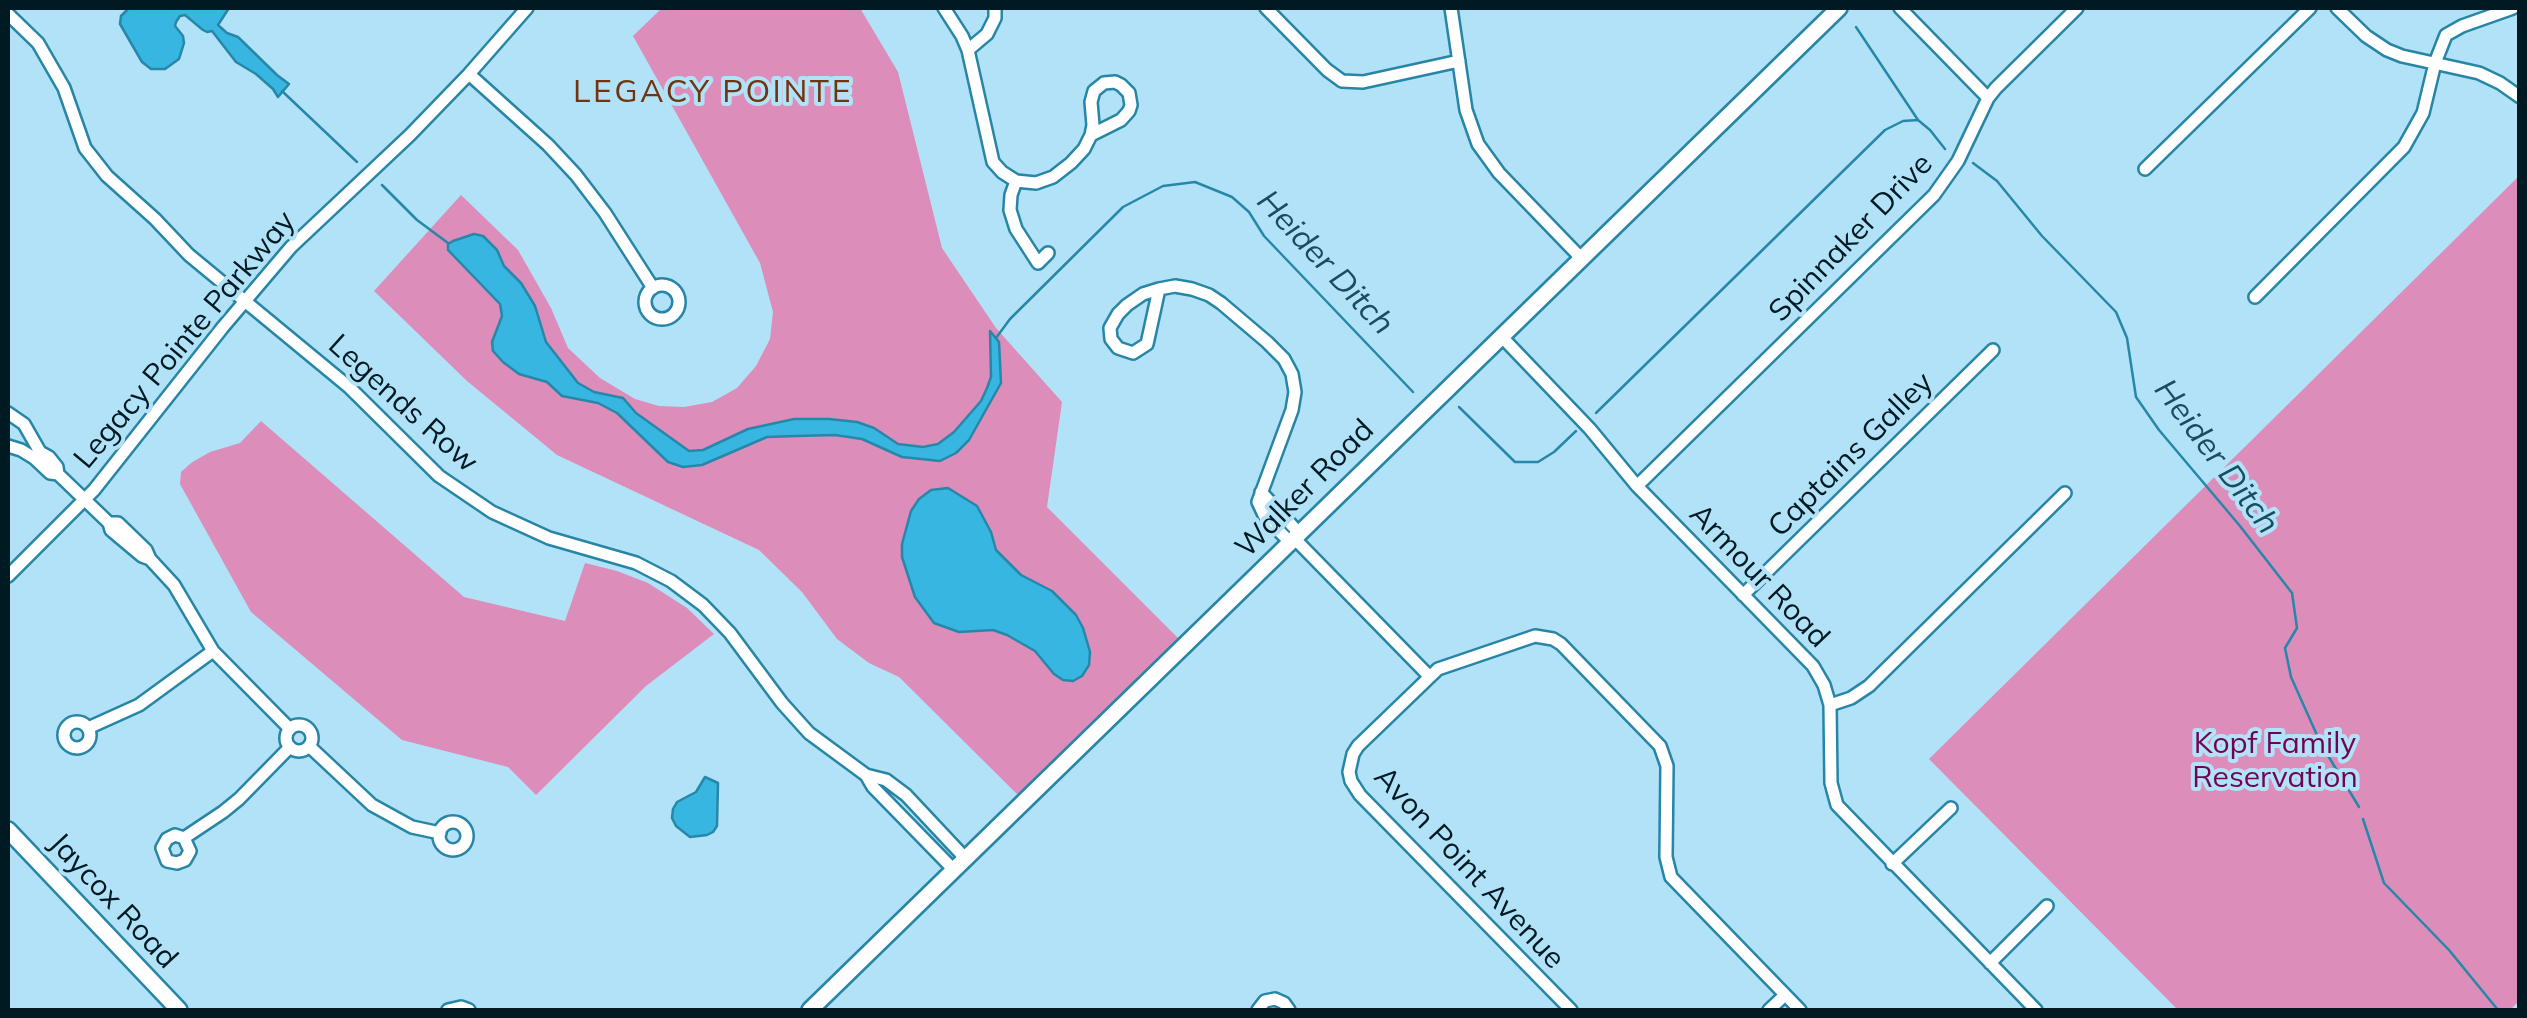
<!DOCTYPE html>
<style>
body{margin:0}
#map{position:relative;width:2527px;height:1018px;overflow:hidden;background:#b1e2f7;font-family:Mulish,sans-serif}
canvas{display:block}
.frame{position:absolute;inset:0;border:10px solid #001a24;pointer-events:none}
</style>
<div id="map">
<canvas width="2527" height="1018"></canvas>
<div class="frame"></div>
</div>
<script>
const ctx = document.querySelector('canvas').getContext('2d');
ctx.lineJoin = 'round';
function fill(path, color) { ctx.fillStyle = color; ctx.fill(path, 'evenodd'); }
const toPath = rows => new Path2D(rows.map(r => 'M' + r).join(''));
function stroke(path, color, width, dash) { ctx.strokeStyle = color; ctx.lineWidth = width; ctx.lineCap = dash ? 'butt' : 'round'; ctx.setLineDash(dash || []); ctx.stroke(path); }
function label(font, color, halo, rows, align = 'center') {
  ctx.font = font + ' Mulish,sans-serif'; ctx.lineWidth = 8; ctx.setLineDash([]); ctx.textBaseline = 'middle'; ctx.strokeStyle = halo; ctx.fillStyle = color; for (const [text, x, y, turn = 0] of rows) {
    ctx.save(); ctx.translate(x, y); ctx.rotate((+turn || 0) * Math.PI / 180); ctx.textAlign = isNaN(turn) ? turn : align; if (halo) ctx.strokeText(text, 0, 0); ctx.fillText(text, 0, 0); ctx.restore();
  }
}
fill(toPath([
 [662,8,860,8,898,72,942,248,996,328,1062,402,1047,507,1180,640,1020,797,899,677,869,663,837,639,802,592,759,550,557,455,467,381,374,291,461,195,518,250,551,308,568,348,600,378,635,399,659,406,684,407,712,402,737,388,756,366,770,339,773,312,760,263,633,36],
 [2519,176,2519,1001,2510,1010,2178,1010,1929,759],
 [261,421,464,597,565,621,585,563,617,571,648,583,687,608,714,634,646,686,536,795,508,767,402,740,251,612,180,484,181,472,191,463,210,452,240,443]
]), '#dc8db9');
const water = toPath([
 [129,8,229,8,218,25,227,33,238,37,277,75,289,84,278,97,273,89,256,74,236,62,212,31,207,32,203,30,185,15,180,16,176,22,175,26,183,36,184,43,179,59,165,69,151,69,142,62,120,24,121,16,129,8],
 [474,234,483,236,497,250,504,266,521,283,535,306,546,342,578,383,594,392,623,398,636,413,689,451,703,450,748,429,794,419,829,419,857,422,874,428,898,444,923,447,938,444,954,432,981,401,987,388,991,377,990,331,999,342,1001,383,969,440,956,453,940,461,902,457,862,439,835,435,796,436,767,437,702,465,683,467,668,462,617,413,598,403,562,396,547,382,519,374,503,362,493,351,492,342,502,316,500,304,448,250,448,244,453,241,474,234],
 [948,488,977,506,991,532,996,550,1021,575,1052,591,1076,615,1083,628,1090,652,1089,665,1082,676,1073,681,1063,680,1054,674,1035,651,1007,635,993,630,959,632,934,623,915,597,902,557,902,544,911,511,919,499,931,490,948,488],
 [705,777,718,783,717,826,713,832,707,835,690,837,676,826,672,818,673,809,677,802,696,792,705,777]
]);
fill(water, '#38b6e2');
stroke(water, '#2787a9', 2.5);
stroke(toPath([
 [1856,27,1918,120],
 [282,91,357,162],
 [1973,163,1997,181,2042,236,2116,312,2127,338,2136,397,2159,430,2240,526,2292,593,2297,628,2285,648,2291,677,2321,744,2359,807],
 [382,185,417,220,448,243],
 [996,338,1010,319,1123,207,1163,186,1195,182,1232,197,1249,212,1264,236,1413,392],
 [1459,407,1515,462,1538,462,1554,452,1576,431],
 [1596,413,1885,130,1903,121,1918,120,1930,130,1945,149],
 [2363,819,2384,883,2449,950,2498,1010]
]), '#2787a9', 2.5);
const minor = toPath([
 [944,8,962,36,968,50,993,162,1002,172,1016,181,1036,183,1053,177,1071,163,1084,149,1091,135,1093,125,1091,102,1094,91,1104,83,1115,82,1121,85,1129,93,1131,105,1129,111,1121,120,1091,135],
 [1266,8,1327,70,1342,81,1363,82,1459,61],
 [1451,8,1466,110,1478,144,1499,173,1581,258],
 [1900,8,1988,98],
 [2337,8,2366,36,2387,50,2402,56,2479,73,2500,83,2520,97],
 [8,14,38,43,64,88,85,148,107,176,155,219,189,255,349,387,439,476,492,512,549,538,636,563,671,581,703,605,730,633,782,703,809,733,866,775,886,780,906,795,966,859],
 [968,50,987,34,995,18,995,8],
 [469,74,548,145,576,175,605,213,653,288],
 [2145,169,2310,8],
 [1016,181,1011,195,1010,210,1016,229,1038,263,1048,253],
 '645 302a17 17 0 1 1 34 0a17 17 0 1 1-34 0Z',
 [1159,289,1147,344,1133,353,1118,348,1111,339,1110,328,1118,314,1127,305,1143,294,1159,289,1175,286,1192,289,1209,295,1221,303,1267,342,1284,359,1292,374,1295,392,1292,410,1258,502,1265,517,1290,542],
 [2255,297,2404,147,2423,113,2435,63,2446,35,2462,26,2513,8],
 [1501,336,1590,429,1637,486,1813,666,1824,685,1830,705,1831,783,1837,805,2036,1010],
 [8,413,24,424,40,452,49,457,57,467,58,474],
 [8,446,21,450,34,458,50,473,58,474,109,523,111,530,142,556,150,559],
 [1637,486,1934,195,1958,161,1988,98,1996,88,2077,8],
 [1261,492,1299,533],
 [109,523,118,523,146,550,150,559,174,585,213,651,290,729],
 [1294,538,1429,676],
 [8,576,94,490,223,327,291,247,410,135,469,74,527,8],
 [1743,595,1993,350],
 [1830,705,1851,698,1869,686,2065,493],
 '64 735a13 13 0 1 1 26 0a13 13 0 1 1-26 0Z',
 '286 738a13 13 0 1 1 26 0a13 13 0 1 1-26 0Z',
 [88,728,139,705,213,651],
 [309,746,372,805,412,827,440,833],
 [866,775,873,787,954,870],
 '439 836a14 14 0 1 1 28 0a14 14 0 1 1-28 0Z',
 [184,838,190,851,185,860,177,863,167,861,162,848,167,839,175,835,184,838,223,812,239,799,290,747],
 [1892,864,1951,808],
 [1990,963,2047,906],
 [448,1010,461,1007,469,1010],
 [1258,1010,1265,1001,1275,999,1284,1003,1289,1010],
 [1571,1010,1360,795,1351,781,1349,772,1353,754,1358,746,1438,669,1535,636,1553,639,1561,644,1660,746,1667,766,1666,857,1671,877,1800,1010],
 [1769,1010,1785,995]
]);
const tertiary = toPath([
 [8,830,179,1010],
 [810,1010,1839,8]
]);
stroke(minor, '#2785a6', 16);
stroke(tertiary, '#2785a6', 20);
stroke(minor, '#fff', 11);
stroke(tertiary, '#fff', 15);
label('30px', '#001a24', '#b1e2f7', [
 ["Spinnaker Drive",1851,238,-46],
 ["Legacy Pointe Parkway",185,340,-50],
 ["Legends Row",403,404,42],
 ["Captains Galley",1851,455,-45],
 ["Walker Road",1305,489,-45],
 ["Armour Road",1759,576,46],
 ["Avon Point Avenue",1469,868,47],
 ["Jaycox Road",113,901,47]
]);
label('30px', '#710350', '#b1e2f7', [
 ["Kopf Family",2275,744],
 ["Reservation",2275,778]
]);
ctx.letterSpacing = '2.5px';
label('32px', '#723310', '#b1e2f7', [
 ["LEGACY POINTE",713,92]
]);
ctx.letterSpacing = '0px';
label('italic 32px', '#1a4c5f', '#b1e2f7', [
 ["Heider Ditch",1325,263,47],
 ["Heider Ditch",2216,457,53]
]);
</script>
